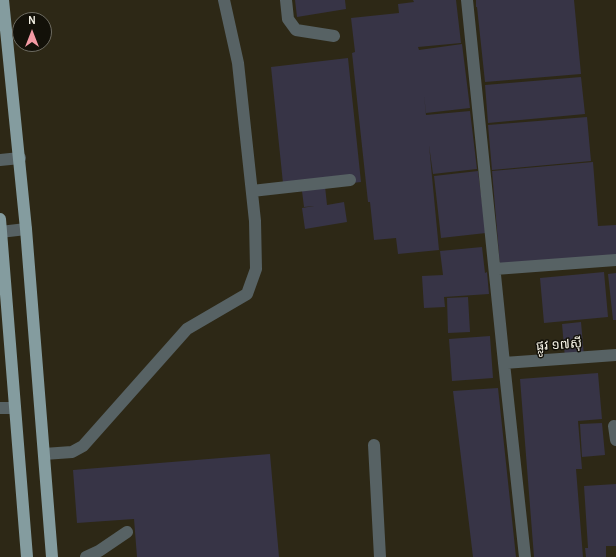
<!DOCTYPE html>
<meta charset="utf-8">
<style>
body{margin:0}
#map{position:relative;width:616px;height:557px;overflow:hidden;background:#2d2816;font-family:Karla,sans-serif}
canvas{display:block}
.north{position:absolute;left:12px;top:12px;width:40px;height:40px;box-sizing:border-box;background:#131109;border:1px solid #6d6b61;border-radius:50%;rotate:0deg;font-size:11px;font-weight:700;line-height:16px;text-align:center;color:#f4f1e5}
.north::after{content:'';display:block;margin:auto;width:14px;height:18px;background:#f49aa4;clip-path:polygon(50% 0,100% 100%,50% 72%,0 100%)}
</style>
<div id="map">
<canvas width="616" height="557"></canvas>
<div class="north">N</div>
</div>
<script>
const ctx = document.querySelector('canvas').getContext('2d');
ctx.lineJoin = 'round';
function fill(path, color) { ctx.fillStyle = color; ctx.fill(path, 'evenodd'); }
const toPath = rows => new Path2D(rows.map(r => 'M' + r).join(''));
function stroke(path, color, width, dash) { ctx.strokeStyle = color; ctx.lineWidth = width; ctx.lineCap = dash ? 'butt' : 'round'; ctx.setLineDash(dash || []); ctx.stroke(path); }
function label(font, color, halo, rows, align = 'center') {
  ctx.font = font + ' Karla,"Noto Sans Khmer",sans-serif'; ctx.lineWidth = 3; ctx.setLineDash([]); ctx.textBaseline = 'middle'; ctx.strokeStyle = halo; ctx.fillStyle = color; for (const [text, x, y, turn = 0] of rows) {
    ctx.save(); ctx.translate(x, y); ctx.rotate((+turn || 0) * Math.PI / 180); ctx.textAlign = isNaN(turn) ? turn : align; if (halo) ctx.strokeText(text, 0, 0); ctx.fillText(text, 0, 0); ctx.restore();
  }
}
fill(toPath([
 [295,0,345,0,346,9,297,17],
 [413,0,456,0,461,43,418,47,419,50,462,44,470,108,426,113,424,95,426,115,470,111,477,169,433,174,429,145,439,250,398,254,396,238,374,240,370,202,368,202,352,53,355,52,351,18,399,13,398,4,414,2],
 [476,0,574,0,581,74,485,82,477,7,476,7],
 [348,58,361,182,325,186,327,205,344,202,347,222,305,229,302,208,314,206,304,207,302,191,284,193,271,67],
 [581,77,585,114,488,123,485,85],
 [587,117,591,161,492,170,488,125],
 [593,162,598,226,616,225,616,257,500,266,492,171],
 [478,171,486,233,441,238,434,176],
 [482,247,485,273,487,272,489,294,444,297,445,307,424,308,422,276,443,275,440,251],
 [604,272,608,317,544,323,540,278],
 [616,273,616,320,613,320,608,274],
 [468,297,470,332,448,333,447,298],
 [581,322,584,356,565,358,562,324],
 [490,336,493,378,452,381,449,339],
 [598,373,602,419,578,421,582,469,576,469,583,557,534,557,520,379],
 [498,388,516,557,473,557,453,391],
 [602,423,605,455,582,457,580,424],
 [270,454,279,557,137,557,134,519,77,523,73,470],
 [616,484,616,546,606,546,606,557,586,557,585,548,588,548,584,486]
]), '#373446');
stroke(toPath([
 [286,0,288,19,296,30,334,36],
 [467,0,504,363,525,557],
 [0,160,20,158],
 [252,191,350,180],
 [0,232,26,229],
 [495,269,616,260],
 [504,363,616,355],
 [0,408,15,408],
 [614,426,616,440],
 [374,445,380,557],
 [44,454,72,452,83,446,187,329,247,294,256,269,255,221,238,63,224,0],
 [86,557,99,551,127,532]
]), '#576264', 12);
stroke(toPath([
 [3,0,26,229,52,557],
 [0,219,27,557]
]), '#849c9f', 12);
label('13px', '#f4f1e5', '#131109', [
 ["ផ្លូវ ១៧ស៊ី",559,345,-4]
]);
</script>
